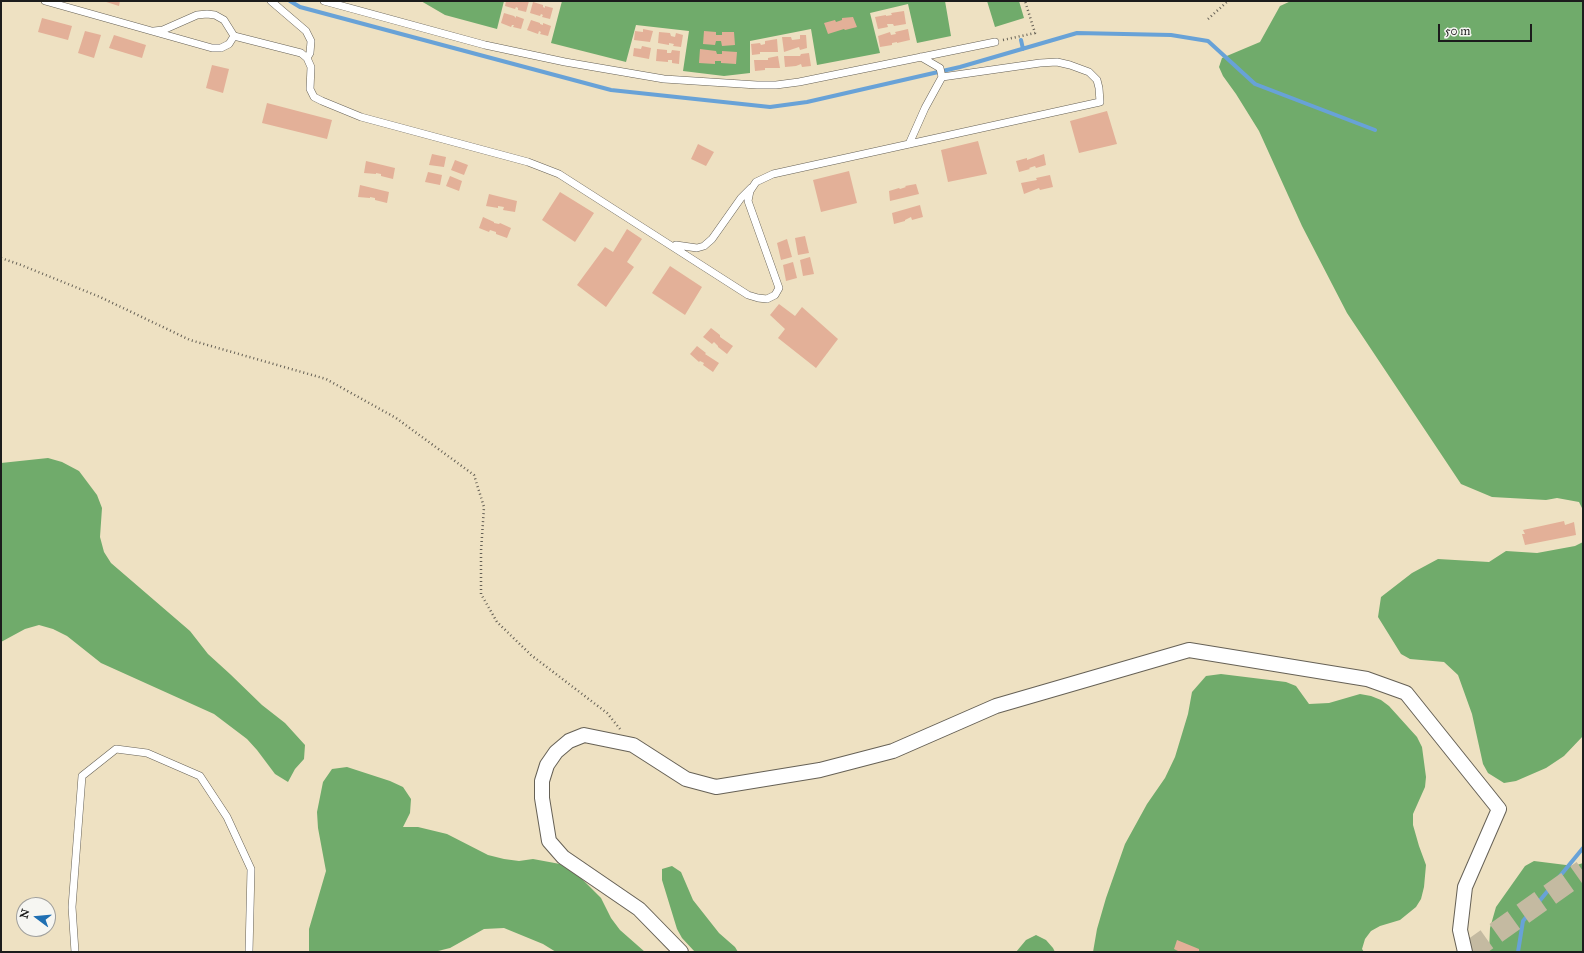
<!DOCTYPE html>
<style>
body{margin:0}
#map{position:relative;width:1584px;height:953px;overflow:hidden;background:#eee1c2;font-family:"IM FELL Great Primer",serif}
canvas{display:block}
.frame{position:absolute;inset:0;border:2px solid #1c1c1c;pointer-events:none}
.north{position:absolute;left:16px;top:897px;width:40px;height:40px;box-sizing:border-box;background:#f6f6f2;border:1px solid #9f9f9c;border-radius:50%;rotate:286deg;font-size:11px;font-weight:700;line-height:16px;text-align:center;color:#1c1c1c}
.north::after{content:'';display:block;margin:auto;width:14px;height:18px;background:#1f6fb2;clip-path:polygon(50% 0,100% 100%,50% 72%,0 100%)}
.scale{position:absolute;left:1438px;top:24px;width:94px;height:18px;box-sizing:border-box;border:2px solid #1c1c1c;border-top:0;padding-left:5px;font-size:12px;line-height:14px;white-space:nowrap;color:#1c1c1c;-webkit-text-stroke:3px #f6f6f2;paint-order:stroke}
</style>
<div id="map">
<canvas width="1584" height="953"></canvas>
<div class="frame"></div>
<div class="north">N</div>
<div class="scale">50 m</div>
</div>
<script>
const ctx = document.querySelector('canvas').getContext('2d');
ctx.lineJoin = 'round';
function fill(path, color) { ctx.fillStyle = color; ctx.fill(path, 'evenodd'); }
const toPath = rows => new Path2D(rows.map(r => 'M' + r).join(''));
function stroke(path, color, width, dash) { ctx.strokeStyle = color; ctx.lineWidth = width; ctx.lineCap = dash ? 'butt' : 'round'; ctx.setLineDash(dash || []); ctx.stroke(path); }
fill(toPath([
 [421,1,504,1,497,29,445,15],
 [562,1,945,1,951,36,917,43,908,4,870,13,880,53,817,65,811,29,750,41,750,73,724,76,683,71,689,31,636,25,626,62,551,43],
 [987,1,1019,1,1024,18,995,27],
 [1291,1,1583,1,1583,510,1579,502,1557,498,1546,500,1492,497,1461,484,1347,313,1302,226,1259,131,1236,94,1223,76,1219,67,1222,58,1260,42,1280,6],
 [48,458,62,462,79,471,97,495,102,508,100,537,104,552,111,563,190,631,208,654,230,674,262,705,285,723,305,745,304,759,295,769,288,782,275,774,257,750,247,739,214,714,101,663,67,636,53,629,39,625,25,629,1,642,1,463],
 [1583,542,1583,736,1564,756,1546,768,1516,781,1504,783,1488,773,1483,764,1472,714,1458,675,1444,662,1410,659,1401,654,1378,617,1381,597,1412,573,1438,559,1489,562,1506,551,1537,553,1575,546],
 [1221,674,1286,682,1296,686,1309,704,1329,703,1360,694,1371,696,1381,700,1389,706,1417,737,1422,747,1426,777,1425,787,1413,814,1413,825,1419,846,1426,865,1424,887,1421,899,1416,907,1400,920,1380,926,1371,931,1365,939,1362,949,1364,952,1093,952,1097,929,1106,898,1125,844,1147,804,1165,778,1175,757,1188,714,1192,692,1206,676],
 [347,767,390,781,403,787,411,799,410,813,403,827,418,827,447,834,488,855,504,859,519,861,533,859,560,864,579,876,601,898,611,918,620,930,645,952,556,952,543,944,504,928,484,929,450,948,434,952,309,952,309,929,326,871,318,828,317,812,323,782,332,769],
 [1534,861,1574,866,1583,863,1583,952,1489,952,1490,928,1496,907,1525,866],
 [672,866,681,872,693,900,719,933,735,947,738,952,695,952,682,938,677,929,662,880,662,869],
 [1036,935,1046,940,1053,948,1055,952,1016,952,1026,940]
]), '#70ab6b');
stroke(toPath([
 [290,1,300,7,611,90,770,107,807,102,960,67,1077,33,1171,35,1208,41,1255,84,1375,130],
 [1021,40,1023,49],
 [1518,952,1523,921,1583,848]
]), '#68a2d7', 4);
fill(toPath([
 [103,1,120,1,119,6],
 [506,1,529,1,526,12,518,10,518,8,516,7,515,9,505,6],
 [533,2,543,5,543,7,545,8,545,6,553,8,550,19,542,17,543,15,541,14,540,16,530,13],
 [904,11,906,24,894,26,893,24,887,24,888,27,878,29,875,17,886,15,886,16,892,15,891,13],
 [504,13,514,16,516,18,516,16,524,19,521,29,513,27,514,25,512,25,511,27,501,23],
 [853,17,857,27,845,30,844,29,828,34,824,23,835,20,836,22,842,20,842,18],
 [42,18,72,26,68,40,38,32],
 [531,20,540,23,540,24,543,25,543,23,551,26,548,36,540,34,541,32,539,31,538,34,527,30],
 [643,29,653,31,650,42,634,40,635,31,643,32],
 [908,29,910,40,897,43,897,42,892,43,892,45,880,47,878,36,890,32,891,35,896,34,895,32],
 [85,31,101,35,94,58,78,53],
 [704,31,716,32,716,35,722,35,722,32,734,32,735,45,722,46,721,41,716,41,715,45,703,44],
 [659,32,670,33,671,36,675,37,676,33,683,35,681,47,673,46,674,44,669,43,669,45,658,43],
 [114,35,146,45,142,58,109,48],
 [800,35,806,35,807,48,800,50,799,47,784,52,782,37,791,37,792,40,800,39],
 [777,39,778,52,760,52,760,54,752,55,751,44,760,43,761,45,765,44,765,41],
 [642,46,651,48,649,59,633,56,634,48,641,49],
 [657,49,667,50,667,53,671,53,672,50,680,51,679,64,672,63,672,60,668,60,668,62,656,61],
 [700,49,716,51,717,54,722,54,722,51,737,52,736,64,721,63,721,61,715,61,715,64,699,63],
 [809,53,811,66,802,67,801,64,796,66,785,67,784,56,800,56,801,54],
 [778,56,780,68,765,68,765,70,755,71,754,60,768,60,768,58],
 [212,65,229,69,223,93,206,88],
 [267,103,332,120,327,139,262,123],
 [1107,111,1117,144,1079,153,1070,121],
 [978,141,987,174,948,182,941,150],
 [698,144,714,152,706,166,691,159],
 [432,154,446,157,444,167,429,165],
 [1044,154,1046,165,1036,168,1035,166,1029,168,1030,169,1019,172,1016,161,1027,158,1027,160],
 [455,160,468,165,464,175,451,170],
 [366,161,395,168,393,179,381,176,381,174,376,173,376,174,364,173],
 [849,171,857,203,821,212,813,180],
 [428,172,442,175,440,185,425,182],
 [1050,175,1053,187,1040,190,1039,188,1024,194,1021,183,1037,180,1036,178],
 [450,176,462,181,459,191,446,186],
 [916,184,919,194,890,201,889,191,899,188,900,189,906,187,905,186],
 [360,185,389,192,387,203,375,200,375,198,370,197,370,198,358,197],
 [560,192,594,213,575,242,542,220],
 [489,194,517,201,515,212,503,210,504,207,498,206,498,208,486,206],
 [920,205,923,217,912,220,911,217,905,220,905,221,894,224,892,213],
 [483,217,494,222,494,223,499,224,500,223,511,228,507,238,496,234,496,232,490,230,489,232,479,228],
 [627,229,642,239,627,262,634,267,606,307,577,285,605,247,613,252],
 [805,236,809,253,798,255,795,238],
 [787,239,792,257,781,260,777,243],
 [810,257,814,274,803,276,800,260],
 [793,262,797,278,786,281,783,265],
 [670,266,702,287,685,315,652,293],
 [779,304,795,316,802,307,838,339,816,368,778,338,785,329,770,315],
 [711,328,720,335,720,337,733,346,727,354,718,347,718,346,714,342,712,344,703,337],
 [697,346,706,353,705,354,719,363,713,372,703,365,704,363,700,361,699,362,690,354],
 [1564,521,1565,525,1574,522,1576,535,1525,545,1522,534,1525,534,1523,530],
 [1177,940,1199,949,1199,952,1180,952,1174,949]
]), '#e3b098');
stroke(toPath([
 [1469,952,1583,871]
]), '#c4baa1', 22, [22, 11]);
const service = toPath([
 [45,1,212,48,221,48,229,44,234,36,224,20,215,15,207,14,197,15,163,30,154,31],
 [271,1,306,31,311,41,310,53,307,58],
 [324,1,485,45,565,62,664,79,757,85,776,85,799,82,995,42],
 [234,36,301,53,307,58,311,67,310,89,314,97,322,101,361,117,528,162,559,174,748,295,758,298,767,299,775,295,779,288,748,201,750,191,756,182,773,174,1100,102,1099,88,1097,80,1089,72,1070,65,1057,62,1040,63,942,77],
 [909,144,925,108,942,77,940,68,921,57],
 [676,245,697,248,704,246,712,239,741,198,751,188],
 [75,952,72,907,82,776,116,749,147,753,200,776,227,817,251,869,249,952]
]);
const minor = toPath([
 [681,952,639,909,563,857,549,841,542,798,542,781,547,765,556,752,569,741,584,735,633,745,686,779,716,787,820,770,893,751,996,706,1189,650,1367,679,1406,693,1499,809,1465,887,1460,930,1465,952]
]);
stroke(service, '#666156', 8);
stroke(minor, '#666156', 16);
stroke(toPath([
 [1208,19,1228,1],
 [1003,40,1035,33,1025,1],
 [1,258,21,265,100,297,190,340,326,379,396,418,474,475,484,507,481,551,481,594,497,622,531,655,607,713,620,729]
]), '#666156', 2.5, [1, 3]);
stroke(service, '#fff', 7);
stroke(minor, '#fff', 14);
</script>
